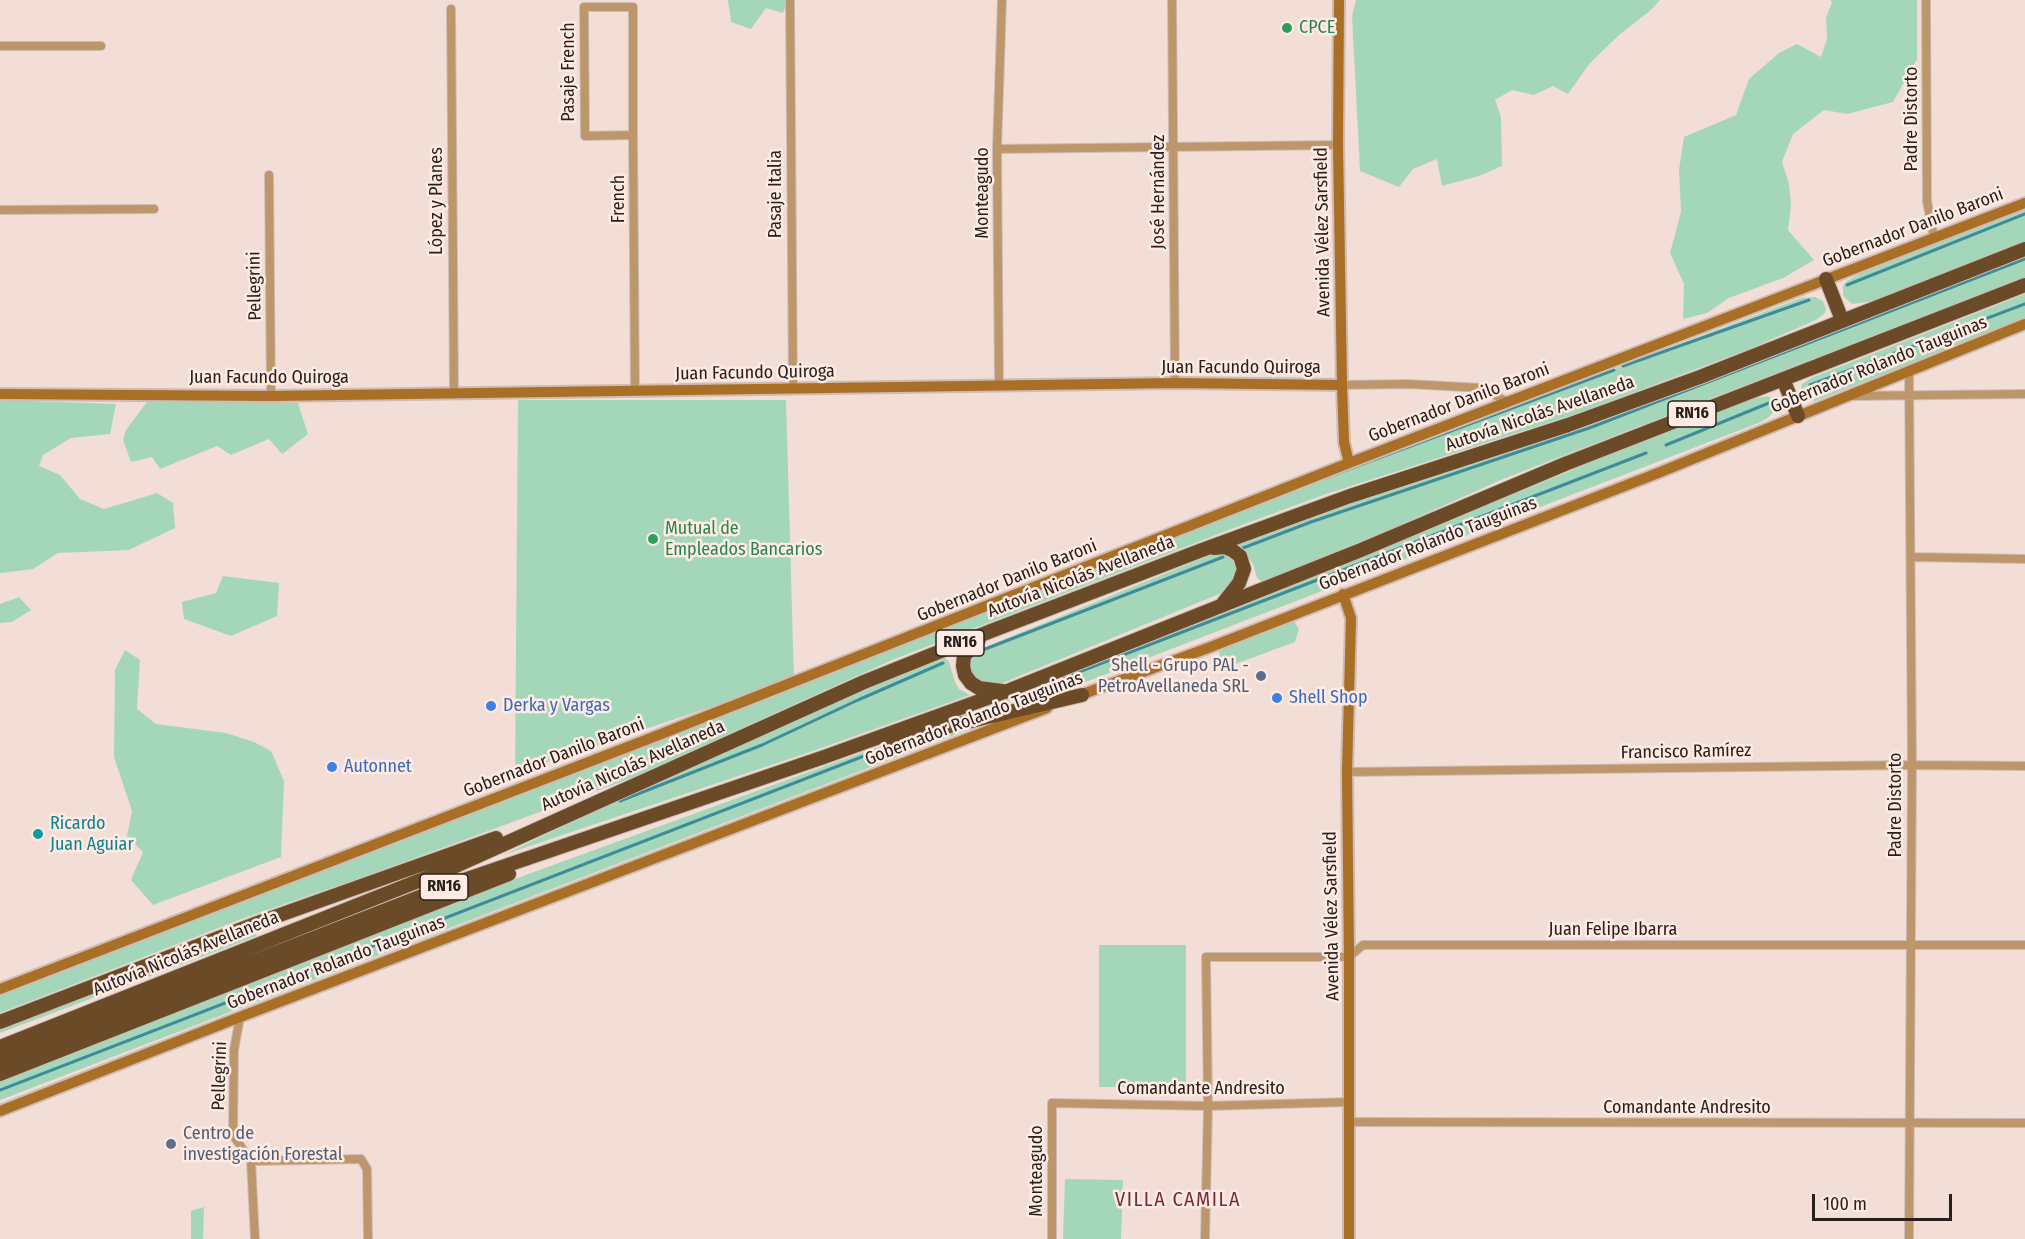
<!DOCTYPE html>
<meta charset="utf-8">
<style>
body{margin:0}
#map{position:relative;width:2025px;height:1239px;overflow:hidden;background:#f2ded6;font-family:"Fira Sans Condensed",sans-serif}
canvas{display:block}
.scale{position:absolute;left:1812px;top:1194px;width:140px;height:27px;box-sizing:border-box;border:3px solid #27201d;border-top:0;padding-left:8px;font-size:18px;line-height:21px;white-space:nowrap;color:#27201d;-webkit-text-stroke:4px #ffebe3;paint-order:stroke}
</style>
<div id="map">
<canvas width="2025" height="1239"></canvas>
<div class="scale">100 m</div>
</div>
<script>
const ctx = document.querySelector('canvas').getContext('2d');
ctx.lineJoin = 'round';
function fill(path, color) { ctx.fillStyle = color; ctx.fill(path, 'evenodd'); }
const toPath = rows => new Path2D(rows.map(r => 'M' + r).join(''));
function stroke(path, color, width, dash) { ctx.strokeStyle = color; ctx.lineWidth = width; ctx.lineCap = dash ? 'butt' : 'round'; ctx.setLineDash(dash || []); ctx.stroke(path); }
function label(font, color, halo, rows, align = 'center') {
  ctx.font = font + ' "Fira Sans Condensed",sans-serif'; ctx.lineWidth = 5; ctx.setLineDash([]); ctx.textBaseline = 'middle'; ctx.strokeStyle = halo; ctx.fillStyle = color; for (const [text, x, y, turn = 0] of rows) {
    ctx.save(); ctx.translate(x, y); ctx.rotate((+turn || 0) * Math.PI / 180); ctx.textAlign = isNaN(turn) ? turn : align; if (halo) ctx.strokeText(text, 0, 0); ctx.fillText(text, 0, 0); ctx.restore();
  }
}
fill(toPath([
 [728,0,788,0,783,13,766,8,751,29,731,22],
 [1356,0,1660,0,1651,10,1619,35,1590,63,1568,94,1553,86,1534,95,1512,90,1495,100,1501,117,1502,166,1479,176,1442,186,1437,159,1413,169,1399,187,1360,171,1352,16],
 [1830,0,1917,0,1917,59,1893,102,1847,114,1824,110,1793,134,1782,162,1789,184,1791,205,1788,230,1814,260,1783,278,1729,298,1707,313,1683,319,1684,284,1670,253,1681,212,1679,170,1684,137,1736,115,1749,79,1779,53,1797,44,1821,57,1827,39,1826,18,1832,2],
 [2025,209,2025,242,1874,301,1852,304,1843,296,1843,285,1847,281,1865,271],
 [2025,258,2025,277,1503,479,1389,530,1266,580,1261,581,1257,578,1253,564,1247,555,1233,546,1309,517,1564,434],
 [2025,294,2025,318,1815,401,1804,399,1800,394,1802,384,1811,378],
 [1815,297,1823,301,1826,309,1825,313,1816,320,1747,350,1576,414,1326,494,1234,528,892,660,637,776,369,875,244,918,0,1013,0,994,777,695,1374,460,1801,298],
 [1768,396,1776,401,1778,407,1769,417,1761,422,1083,683,966,712,1174,632,1671,430,1756,398],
 [149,399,298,403,308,434,282,454,269,439,231,455,217,446,160,469,152,457,131,462,123,440,126,430],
 [0,400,116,404,110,434,71,438,43,455,39,466,60,475,80,499,104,509,157,493,173,503,175,528,129,550,58,553,33,569,0,573],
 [518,400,786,400,794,679,515,773],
 [1213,554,1223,554,1229,556,1238,567,1229,590,995,686,973,679,969,667,973,654,978,650],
 [223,576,279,583,277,616,231,636,184,619,182,602,216,593],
 [19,597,31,610,12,622,0,623,0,604],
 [1293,620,1299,629,1295,642,1235,664,1228,663,1220,658,1219,649],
 [125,650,140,660,137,709,156,724,226,733,254,742,271,751,284,781,281,857,153,905,131,880,143,852,127,836,132,811,114,757,115,670],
 [945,658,949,662,955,682,959,689,970,695,813,751,503,855,582,817,864,688],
 [1043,701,0,1100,0,1079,512,880,869,750],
 [254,931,257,936,0,1033,0,1024],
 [1099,945,1186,945,1186,1087,1099,1087],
 [1065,1179,1123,1180,1121,1239,1063,1239],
 [204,1207,203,1239,191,1239,191,1211]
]), '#a4d7ba');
stroke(toPath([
 [1847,285,2025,214],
 [1623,366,1809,300],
 [1810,385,2025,304],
 [1666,445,1769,403],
 [1325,478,1614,370],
 [1243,548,1311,522,1592,427,2025,259],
 [975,653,1223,557],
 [1040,687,1646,453],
 [620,801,762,745,858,700,943,663],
 [0,1090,877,751,895,749]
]), '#3d8c9a', 3);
const street = toPath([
 [790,0,793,389],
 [1172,0,1175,383],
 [1926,0,1927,201,1934,238],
 [451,9,454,393],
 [0,46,101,46],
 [633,135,585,136,584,7,633,7,633,135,635,391],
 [997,149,1338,145],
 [269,175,271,396],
 [0,210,154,209],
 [1342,385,1408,384,1482,388,1507,402],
 [999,386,997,149,1002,0],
 [1851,396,2025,394],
 [1911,557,2025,559],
 [1347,772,1912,765,2025,766],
 [240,1017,234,1050,233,1135,251,1161,255,1239],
 [1350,1122,2025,1123],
 [251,1161,361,1159,367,1169,368,1239],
 [1052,1239,1052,1103,1208,1106,1349,1102],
 [1205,1239,1208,1106,1206,957,1349,957,1363,945,2025,945],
 [1909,1239,1912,765,1909,372]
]);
const secondary = toPath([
 [1339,0,1338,145,1342,385,1344,442,1349,463],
 [0,394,271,396,1175,383,1342,385],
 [1343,594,1351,618,1347,772,1349,957,1349,1239],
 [1075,697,1208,648,1658,473,2025,324],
 [0,989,651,738,1349,463,2025,203],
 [0,1111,240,1017,1047,708]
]);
const highway = toPath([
 [1826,279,1842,320],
 [1783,379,1798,416],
 [1214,548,1225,547,1232,550,1240,556,1244,569,1239,583,1221,606],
 [979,639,964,656,963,666,965,675,971,683,979,688,1002,691],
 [890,740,1082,695],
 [0,1022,260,922,496,838],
 [0,1047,451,868,864,682,991,631,1202,550,1350,496,1568,425,1700,377,2025,249],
 [0,1060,458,882,824,757,1010,690,1361,550,1565,464,2025,285],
 [0,1074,509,874]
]);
stroke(street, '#cdbcb5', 10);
stroke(secondary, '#cdbcb5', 14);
stroke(highway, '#cdbcb5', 16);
stroke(street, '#be966b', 8);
stroke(secondary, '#a96f26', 10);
stroke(highway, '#6b4b27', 14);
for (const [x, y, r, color] of [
 [1287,28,6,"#2e9e5b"],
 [653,539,6,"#2e9e5b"],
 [1261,676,6,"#5c6f8a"],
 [1277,698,6,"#3f7fe0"],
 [491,706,6,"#3f7fe0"],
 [332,767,6,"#3f7fe0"],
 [38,834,6,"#0f9aa8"],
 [171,1144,6,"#5c6f8a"]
]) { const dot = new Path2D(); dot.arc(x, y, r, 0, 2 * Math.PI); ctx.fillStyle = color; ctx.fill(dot); stroke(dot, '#ffebe3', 2); }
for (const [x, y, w] of [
 [1692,414,48],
 [960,643,48],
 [444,887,48]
]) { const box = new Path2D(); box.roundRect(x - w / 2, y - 13, w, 26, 4.5); ctx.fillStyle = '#ffebe3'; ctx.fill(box); stroke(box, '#27201d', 1.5); }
label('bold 16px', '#27201d', null, [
 ["RN16",1692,414],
 ["RN16",960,643],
 ["RN16",444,887]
]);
label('18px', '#27864d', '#ffebe3', [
 ["CPCE",1299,28],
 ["Mutual de",665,529],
 ["Empleados Bancarios",665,550]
], 'left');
label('18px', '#27201d', '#ffebe3', [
 ["Pasaje French",569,72,-90],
 ["Padre Distorto",1912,119,-90],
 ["José Hernández",1159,192,-90],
 ["Monteagudo",983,193,-90],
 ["Pasaje Italia",776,194,-90],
 ["French",619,199,-90],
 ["López y Planes",437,201,-90],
 ["Gobernador Danilo Baroni",1913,228,-21],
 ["Avenida Vélez Sarsfield",1323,232,-91],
 ["Pellegrini",255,286,-91],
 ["Gobernador Rolando Tauguinas",1879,365,-22],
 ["Juan Facundo Quiroga",1241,368],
 ["Juan Facundo Quiroga",755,373,-1],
 ["Juan Facundo Quiroga",269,378],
 ["Gobernador Danilo Baroni",1459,403,-21],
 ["Autovía Nicolás Avellaneda",1540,414,-19],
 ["Gobernador Rolando Tauguinas",1428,544,-21],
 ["Autovía Nicolás Avellaneda",1081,577,-21],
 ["Gobernador Danilo Baroni",1007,581,-22],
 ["Gobernador Rolando Tauguinas",974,719,-21],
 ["Francisco Ramírez",1686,752,-1],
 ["Gobernador Danilo Baroni",554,758,-21],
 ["Autovía Nicolás Avellaneda",633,766,-24],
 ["Padre Distorto",1896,805,-90],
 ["Avenida Vélez Sarsfield",1332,916,-91],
 ["Juan Felipe Ibarra",1613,930],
 ["Autovía Nicolás Avellaneda",186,954,-22],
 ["Gobernador Rolando Tauguinas",336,963,-21],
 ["Pellegrini",220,1076,-88],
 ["Comandante Andresito",1201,1089],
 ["Comandante Andresito",1687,1108],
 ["Monteagudo",1037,1171,-90]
]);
label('18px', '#4e5e75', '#ffebe3', [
 ["Shell - Grupo PAL -",1249,666],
 ["PetroAvellaneda SRL",1249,687],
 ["Centro de",183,1134,"left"],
 ["investigación Forestal",183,1155,"left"]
], 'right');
label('18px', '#366cbe', '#ffebe3', [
 ["Shell Shop",1289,698],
 ["Derka y Vargas",503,706],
 ["Autonnet",344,767]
], 'left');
label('18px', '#0d838f', '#ffebe3', [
 ["Ricardo",50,824],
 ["Juan Aguiar",50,845]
], 'left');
ctx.letterSpacing = '1.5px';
label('20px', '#732c39', '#ffebe3', [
 ["VILLA CAMILA",1178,1200]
]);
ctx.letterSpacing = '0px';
</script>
